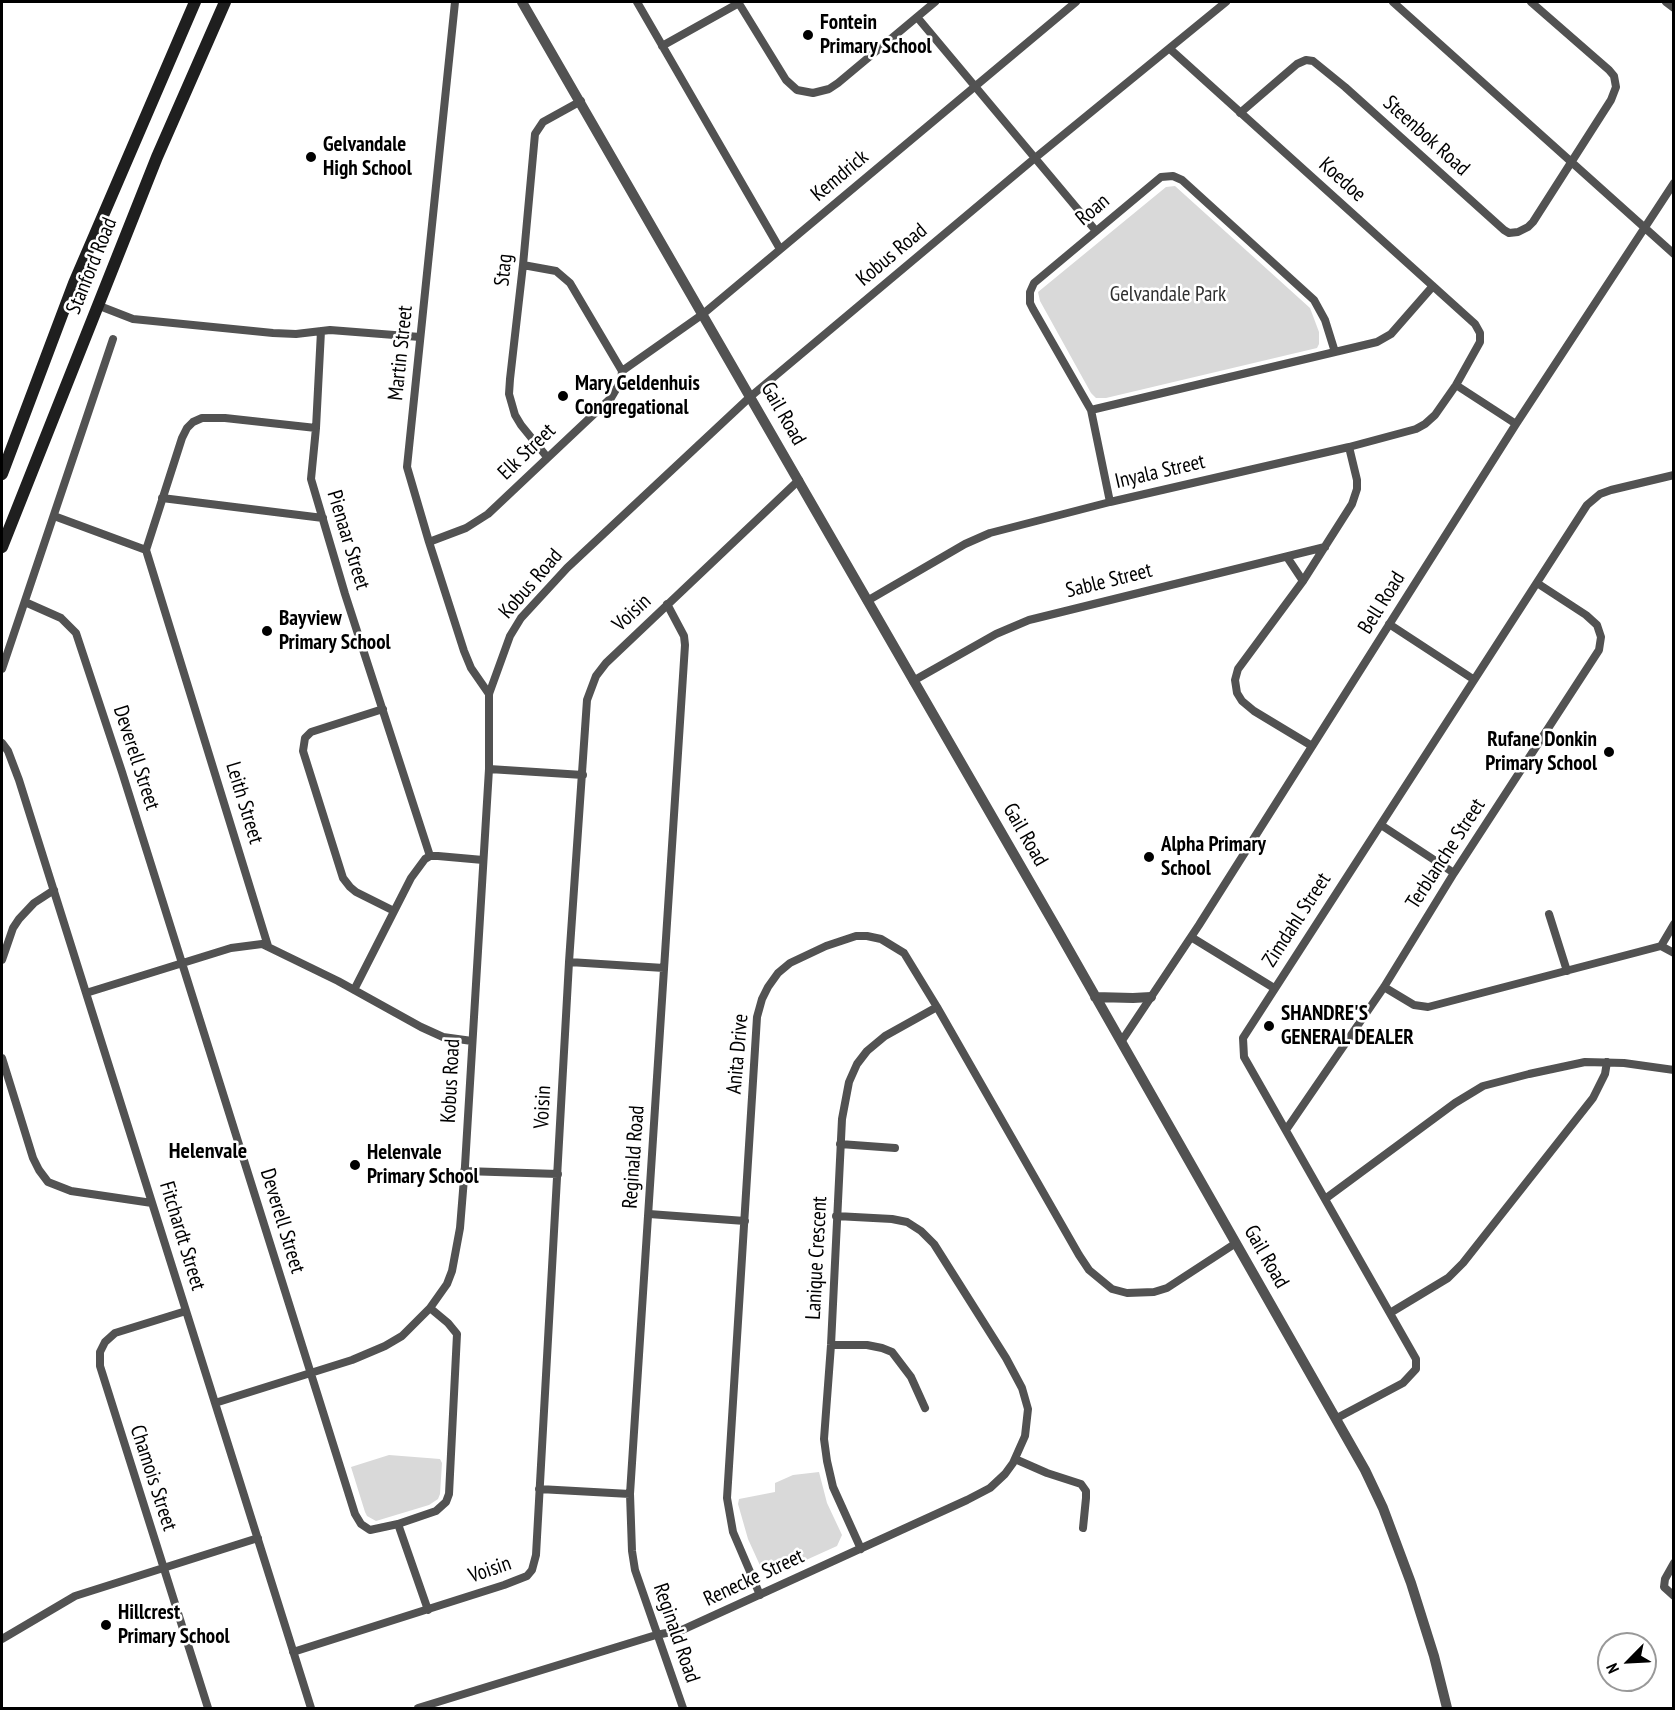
<!DOCTYPE html>
<style>
body{margin:0}
#map{position:relative;width:1675px;height:1710px;overflow:hidden;background:#fff;font-family:"PT Sans Narrow",sans-serif}
canvas{display:block}
.frame{position:absolute;inset:0;border:3px solid #000;pointer-events:none}
.north{position:absolute;left:1597px;top:1632px;width:60px;height:60px;box-sizing:border-box;background:#fff;border:2px solid #999;border-radius:50%;rotate:246deg;font-size:16px;font-weight:700;line-height:24px;text-align:center;color:#000}
.north::after{content:'';display:block;margin:auto;width:21px;height:27px;background:#000;clip-path:polygon(50% 0,100% 100%,50% 72%,0 100%)}
</style>
<div id="map">
<canvas width="1675" height="1710"></canvas>
<div class="frame"></div>
<div class="north">N</div>
</div>
<script>
const ctx = document.querySelector('canvas').getContext('2d');
ctx.lineJoin = 'round';
function fill(path, color) { ctx.fillStyle = color; ctx.fill(path, 'evenodd'); }
const toPath = rows => new Path2D(rows.map(r => 'M' + r).join(''));
function stroke(path, color, width, dash) { ctx.strokeStyle = color; ctx.lineWidth = width; ctx.lineCap = dash ? 'butt' : 'round'; ctx.setLineDash(dash || []); ctx.stroke(path); }
function label(font, color, halo, rows, align = 'center') {
  ctx.font = font + ' "PT Sans Narrow",sans-serif'; ctx.lineWidth = 5; ctx.setLineDash([]); ctx.textBaseline = 'middle'; ctx.strokeStyle = halo; ctx.fillStyle = color; for (const [text, x, y, turn = 0] of rows) {
    ctx.save(); ctx.translate(x, y); ctx.rotate((+turn || 0) * Math.PI / 180); ctx.textAlign = isNaN(turn) ? turn : align; if (halo) ctx.strokeText(text, 0, 0); ctx.fillText(text, 0, 0); ctx.restore();
  }
}
fill(toPath([
 [1175,186,1310,308,1319,332,1319,344,1317,348,1106,398,1096,398,1091,393,1040,301,1038,292,1166,187],
 [389,1455,440,1459,442,1463,440,1494,438,1499,429,1505,376,1521,367,1516,365,1512,351,1467],
 [819,1472,827,1503,842,1535,837,1546,773,1575,763,1572,748,1539,738,1504,739,1499,775,1492,775,1483,793,1475]
]), '#d9d9d9');
stroke(toPath([
 [455,2,407,467,429,542,464,651,471,668,489,694],
 [637,2,780,249],
 [738,2,786,80,797,90,813,93,829,89,838,83,935,2],
 [1393,2,1674,254],
 [1666,2,1674,8],
 [917,17,1096,231],
 [662,46,739,3],
 [1240,113,1297,64,1306,60,1313,61,1345,87,1504,230,1509,233,1518,232,1528,227,1533,222,1611,100,1616,87,1614,76,1609,70,1531,2],
 [97,305,133,319,273,333,296,334,330,330,420,337],
 [321,331,316,428,311,479,345,594,430,856],
 [622,371,703,314,1076,2],
 [1456,385,1516,424],
 [1091,410,1377,342,1391,334,1433,286],
 [547,457,521,425,515,415,509,394,510,379,523,265,535,134,543,122,581,101],
 [162,498,323,518],
 [1110,502,1091,410,1033,309,1030,303,1030,292,1034,283,1161,177,1173,176,1182,180,1314,300,1325,320,1335,352],
 [54,516,146,550,268,946],
 [429,542,466,528,488,514,611,398,621,381,622,371,570,283,556,271,523,265],
 [146,550,182,438,187,428,193,422,202,418,225,418,316,428],
 [1287,557,1303,581],
 [867,601,965,544,990,533,1110,502,1349,447,1416,429,1425,424,1435,415,1456,385,1480,342,1480,333,1475,324,1170,49],
 [25,602,61,618,76,633,122,772,355,1514,361,1524,370,1530,398,1524,436,1511,446,1502,449,1494,457,1334,448,1323,430,1308],
 [667,604,684,636,685,645,630,1494,632,1551,635,1570,683,1708],
 [1389,624,1473,679],
 [2,669,113,339],
 [913,681,996,634,1029,620,1325,547],
 [383,709,311,732,305,738,303,751,343,878,350,887,356,892,394,911],
 [2,743,8,751,19,780,311,1708],
 [1312,746,1254,711,1242,701,1237,693,1235,680,1238,669,1303,581,1352,504,1357,489,1357,480,1349,447],
 [489,769,583,775],
 [1381,825,1454,873],
 [1549,914,1567,971],
 [1191,937,1274,988],
 [1661,946,1674,924],
 [2,960,13,928,19,919,34,903,54,890],
 [569,962,664,968],
 [1384,987,1414,1005,1428,1007,1661,946,1674,953],
 [354,990,411,878,425,859,430,856,438,856,483,860],
 [86,993,231,948,262,944,338,981,421,1027,443,1037,472,1041],
 [1121,1042,1199,925,1516,424,1674,183],
 [2,1058,33,1158,39,1170,48,1182,71,1191,152,1203],
 [1286,1130,1384,987,1454,873,1599,650,1601,637,1597,625,1586,615,1537,583],
 [840,1144,895,1148],
 [464,1171,558,1174],
 [1325,1199,1455,1103,1483,1086,1529,1074,1585,1062,1624,1063,1674,1070],
 [649,1214,745,1221],
 [186,1311,115,1333,105,1342,100,1352,100,1366,208,1708],
 [1390,1313,1448,1278,1463,1263,1593,1098,1605,1074,1607,1062],
 [831,1345,867,1345,882,1348,892,1352,911,1377,925,1408],
 [215,1403,352,1360,385,1346,402,1336,430,1308,447,1284,452,1271,460,1228,465,1166,489,769,489,694,510,636,521,618,567,568,750,397,1035,158,1226,2],
 [1337,1418,1403,1383,1416,1369,1416,1359,1244,1057,1243,1038,1587,505,1600,494,1611,490,1674,475],
 [1015,1459,1047,1473,1081,1484,1086,1491,1086,1498,1083,1528],
 [539,1489,630,1494],
 [398,1524,428,1610],
 [861,1549,833,1487,827,1461,824,1439,831,1345,842,1119,849,1082,857,1064,867,1051,885,1036,937,1007],
 [1674,1563,1665,1579,1664,1587,1674,1596],
 [760,1595,733,1532,727,1498,757,1017,762,999,768,987,778,973,790,963,826,946,856,936,867,936,881,939,904,953,937,1007,1079,1255,1089,1270,1112,1289,1127,1293,1154,1292,1167,1288,1236,1243],
 [2,1639,75,1596,258,1538],
 [293,1652,504,1585,527,1576,532,1570,536,1555,569,962,587,700,596,676,606,663,799,480],
 [418,1708,656,1635,682,1630,967,1500,990,1488,1005,1474,1013,1463,1025,1436,1028,1409,1022,1388,1006,1358,934,1244,921,1231,907,1222,892,1219,836,1216]
]), '#525252', 8);
stroke(toPath([
 [522,2,1057,929,1365,1470,1383,1508,1411,1583,1434,1656,1447,1708],
 [1095,997,1133,998,1151,997]
]), '#525252', 10);
stroke(toPath([
 [2,474,74,283,195,2],
 [2,547,157,157,225,2]
]), '#1f1f1f', 12);
for (const [x, y, r, color] of [
 [808,35,6,"#000"],
 [311,157,6,"#000"],
 [563,396,6,"#000"],
 [267,631,6,"#000"],
 [1609,752,6,"#000"],
 [1149,857,6,"#000"],
 [1269,1026,6,"#000"],
 [355,1165,6,"#000"],
 [106,1625,6,"#000"]
]) { const dot = new Path2D(); dot.arc(x, y, r, 0, 2 * Math.PI); ctx.fillStyle = color; ctx.fill(dot); stroke(dot, '#fff', 2); }
label('bold 21px', '#000', '#fff', [
 ["Fontein",820,23],
 ["Primary School",820,47],
 ["Gelvandale",323,145],
 ["High School",323,169],
 ["Mary Geldenhuis",575,384],
 ["Congregational",575,408],
 ["Bayview",279,619],
 ["Primary School",279,643],
 ["Rufane Donkin",1597,740,"right"],
 ["Primary School",1597,764,"right"],
 ["Alpha Primary",1161,845],
 ["School",1161,869],
 ["SHANDRE'S",1281,1014],
 ["GENERAL DEALER",1281,1038],
 ["Helenvale",367,1153],
 ["Primary School",367,1177],
 ["Hillcrest",118,1613],
 ["Primary School",118,1637]
], 'left');
label('21px', '#000', '#fff', [
 ["Steenbok Road",1426,136,42],
 ["Kemdrick",840,176,-40],
 ["Koedoe",1342,180,42],
 ["Roan",1093,210,-40],
 ["Kobus Road",892,255,-40],
 ["Stanford Road",92,266,-68],
 ["Stag",504,270,-84],
 ["Martin Street",401,353,-84],
 ["Gail Road",783,414,60],
 ["Elk Street",527,452,-44],
 ["Inyala Street",1160,472,-13],
 ["Pienaar Street",348,540,73],
 ["Sable Street",1109,581,-14],
 ["Kobus Road",531,584,-49],
 ["Bell Road",1382,603,-58],
 ["Voisin",632,613,-43],
 ["Deverell Street",136,758,72],
 ["Leith Street",244,803,73],
 ["Gail Road",1025,835,60],
 ["Terblanche Street",1446,854,-57],
 ["Zimdahl Street",1297,920,-57],
 ["Anita Drive",738,1054,-85],
 ["Kobus Road",451,1081,-87],
 ["Voisin",543,1107,-87],
 ["Reginald Road",634,1157,-86],
 ["Deverell Street",282,1221,73],
 ["Fitchardt Street",182,1236,73],
 ["Gail Road",1266,1257,60],
 ["Lanique Crescent",817,1258,-87],
 ["Chamois Street",153,1478,72],
 ["Voisin",490,1570,-19],
 ["Renecke Street",754,1578,-25],
 ["Reginald Road",676,1633,71]
]);
label('21px', '#303030', '#fff', [
 ["Gelvandale Park",1168,295]
]);
label('bold 22px', '#000', '#fff', [
 ["Helenvale",208,1152]
]);
</script>
